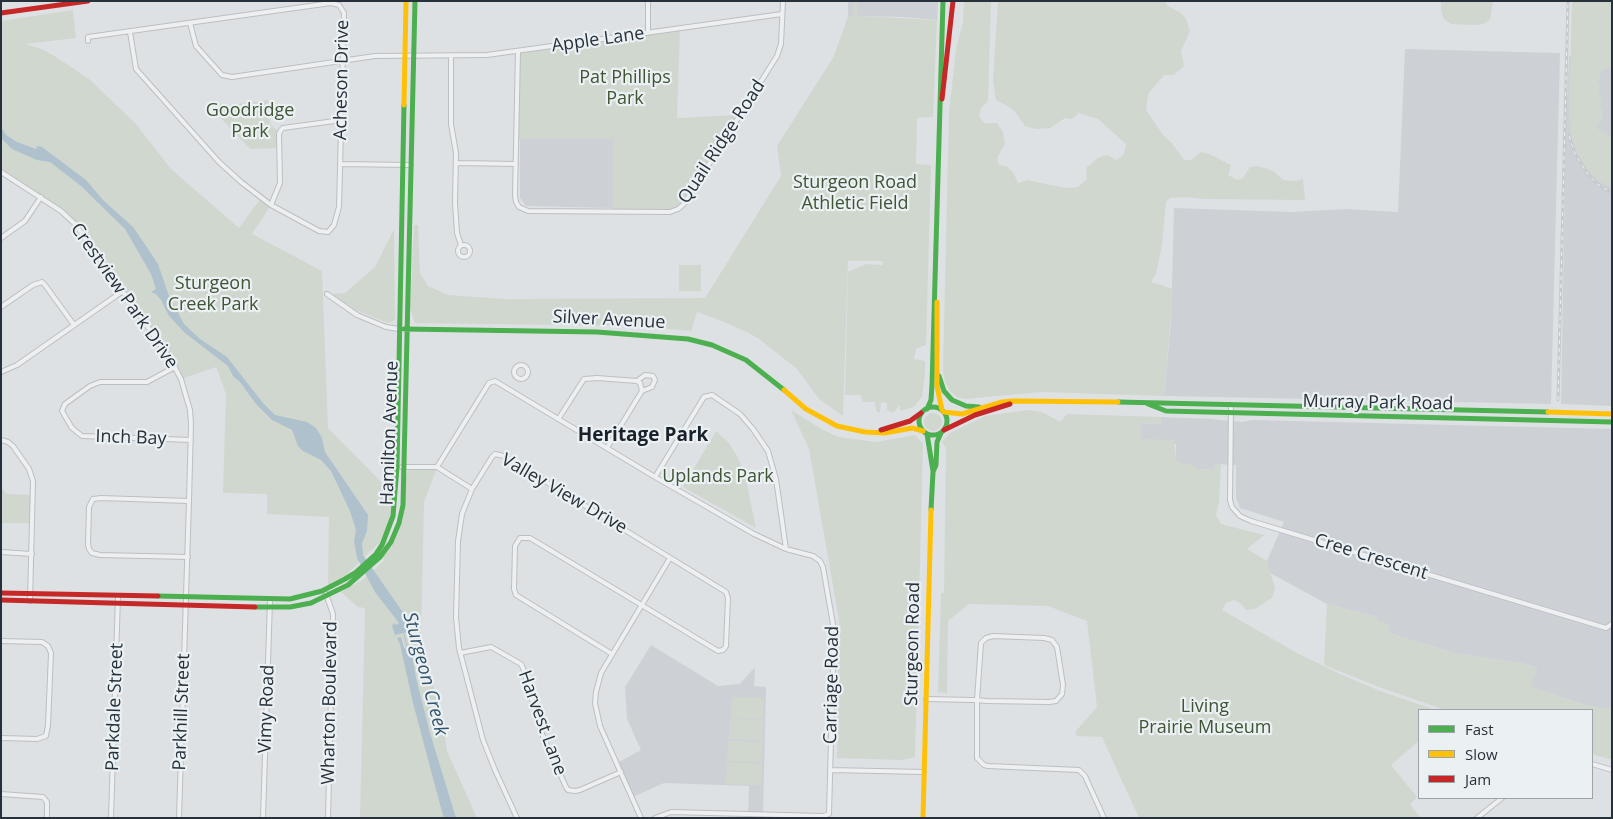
<!DOCTYPE html>
<style>
body{margin:0}
#map{position:relative;width:1613px;height:819px;overflow:hidden;background:#dee1e3;font-family:"Open Sans",sans-serif}
canvas{display:block}
.frame{position:absolute;inset:0;border:2px solid #27313b;pointer-events:none}
.legend{position:absolute;left:1418px;top:709px;width:175px;height:90px;box-sizing:border-box;background:#ebf0f3;border:1px solid #9da4a9;margin:0;padding:6px 9px;list-style:none;font-size:15px;color:#27313b}
.legend li{display:flex;align-items:center;gap:10px;height:25px}
.legend b{width:25px;border:1px solid #9da4a9}
</style>
<div id="map">
<canvas width="1613" height="819"></canvas>
<div class="frame"></div>
<ul class="legend">
<li><b style="height:6px;background:#4caf50"></b>Fast</li>
<li><b style="height:6px;background:#ffc107"></b>Slow</li>
<li><b style="height:6px;background:#c62828"></b>Jam</li>
</ul>
</div>
<script>
const ctx = document.querySelector('canvas').getContext('2d');
ctx.lineJoin = 'round';
function fill(path, color) { ctx.fillStyle = color; ctx.fill(path, 'evenodd'); }
const toPath = rows => new Path2D(rows.map(r => 'M' + r).join(''));
function stroke(path, color, width, dash) { ctx.strokeStyle = color; ctx.lineWidth = width; ctx.lineCap = dash ? 'butt' : 'round'; ctx.setLineDash(dash || []); ctx.stroke(path); }
function label(font, color, halo, rows, align = 'center') {
  ctx.font = font + ' "Open Sans",sans-serif'; ctx.lineWidth = 4.5; ctx.setLineDash([]); ctx.textBaseline = 'middle'; ctx.strokeStyle = halo; ctx.fillStyle = color; for (const [text, x, y, turn = 0] of rows) {
    ctx.save(); ctx.translate(x, y); ctx.rotate((+turn || 0) * Math.PI / 180); ctx.textAlign = isNaN(turn) ? turn : align; if (halo) ctx.strokeText(text, 0, 0); ctx.fillText(text, 0, 0); ctx.restore();
  }
}
fill(toPath([
 [848,1,938,1,937,20,905,17,848,16],
 [1405,49,1560,53,1551,404,1164,396,1171,321,1174,208,1292,212,1346,209,1398,212],
 [1569,56,1612,57,1612,406,1561,404,1566,118],
 [520,139,614,139,613,208,526,206,520,198],
 [1161,417,1211,419,1242,422,1252,420,1612,429,1612,710,1589,706,1530,687,1537,668,1525,664,1455,653,1388,633,1377,620,1377,617,1327,604,1270,573,1267,561,1284,522,1240,508,1236,498,1236,465,1215,464,1213,470,1197,469,1183,465,1176,460,1176,444,1141,439,1141,423,1161,424],
 [651,645,718,686,740,684,755,667,754,686,766,687,763,815,748,814,749,786,664,783,633,797,617,763,641,750,627,719,625,687]
]), '#cdd1d6');
fill(toPath([
 [854,1,857,1,857,16,937,20,933,117,917,118,916,164,931,165,926,345,916,349,914,359,925,361,925,374,922,397,914,407,900,411,900,405,893,413,887,410,887,403,881,402,880,412,878,413,876,410,875,402,863,402,860,395,845,395,848,272,866,264,882,265,883,261,848,261,843,416,819,399,797,369,759,339,747,332,717,319,697,312,691,331,632,326,415,323,410,309,414,225,418,225,420,273,428,286,448,295,504,299,705,298,781,176,777,146,834,56,848,16,853,16],
 [964,1,991,1,988,101,981,108,979,116,984,123,997,123,1003,132,1005,144,997,158,999,165,1006,166,1013,172,1018,183,1028,180,1050,185,1067,188,1078,187,1087,179,1086,168,1098,158,1107,155,1117,160,1124,154,1126,144,1098,119,1079,113,1072,119,1065,118,1050,128,1036,129,1025,126,1016,113,1009,107,996,100,993,80,998,1,1165,1,1168,6,1181,13,1186,19,1190,31,1181,51,1184,66,1174,75,1164,75,1148,94,1146,110,1163,135,1171,142,1184,160,1191,160,1201,152,1209,154,1231,165,1228,175,1237,180,1243,178,1250,167,1258,166,1273,171,1283,180,1294,181,1303,179,1305,200,1204,199,1184,197,1170,198,1166,202,1162,245,1156,274,1151,282,1173,289,1164,396,1042,392,965,399,957,397,950,391,945,382,943,371,949,112,956,49,963,22],
 [1441,1,1493,1,1490,20,1483,24,1475,25,1451,24,1444,19,1441,11],
 [1572,1,1612,1,1612,67,1601,70,1598,84,1601,86,1598,92,1603,98,1600,105,1602,110,1602,119,1601,122,1598,124,1597,127,1600,131,1606,132,1608,136,1612,136,1612,186,1605,185,1595,178,1585,167,1575,148,1571,138,1569,109],
 [73,10,76,38,25,44,11,39,44,50,56,57,89,79,135,123,171,169,239,228,261,198,271,205,252,234,322,271,328,428,393,494,389,522,379,543,346,575,328,585,329,517,267,514,267,494,223,493,226,394,216,367,181,379,175,367,69,218,1,172,1,21],
 [680,29,677,118,739,115,684,204,674,211,613,211,613,139,517,139,518,51],
 [268,100,270,124,279,132,279,148,250,149,211,108,218,102,224,106],
 [394,229,395,320,388,323,355,310,332,294,345,293,375,267],
 [679,265,701,265,701,291,679,291],
 [791,410,823,430,839,437,876,442,915,435,923,444,915,757,902,760,837,758,839,620,809,449],
 [1029,410,1042,412,1060,422,1067,414,1161,417,1161,424,1141,423,1141,439,1174,440,1176,460,1183,465,1191,463,1197,469,1213,470,1215,464,1221,464,1219,502,1216,515,1221,524,1264,535,1247,549,1267,561,1275,588,1272,598,1255,609,1246,610,1241,604,1234,600,1226,603,1222,610,1297,653,1340,674,1380,691,1436,710,1419,710,1419,741,1391,765,1417,797,1410,804,1421,818,1139,818,1102,737,1077,736,1075,732,1097,707,1087,621,1048,606,969,604,948,621,947,693,938,692,941,593,944,593,946,448,942,442,950,433,985,416],
 '924 422a9 9 0 1 1 18 0a9 9 0 1 1-18 0Z',
 [716,431,729,443,738,458,745,475,756,528,683,487],
 [409,470,436,470,424,502,421,637,444,728,447,751,477,818,360,818,365,608,358,607,341,592,362,580,374,570,384,560,383,557,394,541,403,519,406,474],
 [1,487,6,494,33,495,32,523,1,523],
 [1327,604,1377,617,1377,620,1390,625,1388,633,1455,653,1525,664,1537,668,1531,687,1589,706,1612,710,1612,760,1592,754,1592,710,1445,710,1379,687,1324,665],
 [732,697,764,698,763,719,731,718],
 [730,719,764,720,763,740,729,739],
 [728,741,763,742,762,762,727,761],
 [727,762,762,764,761,785,726,784]
]), '#d0d7cf');
fill(toPath([
 [1,127,6,135,17,142,36,149,37,149,36,146,42,147,86,180,103,200,133,227,144,243,158,264,169,296,184,324,200,339,227,357,263,403,275,415,307,422,316,428,322,438,325,452,368,515,367,531,362,543,363,555,402,611,409,632,395,635,392,626,394,623,396,625,399,623,375,592,357,558,354,541,356,530,350,511,331,471,321,460,303,451,298,446,292,430,272,420,256,404,240,382,233,376,228,366,185,333,169,316,161,300,156,294,151,292,156,289,151,274,125,229,81,186,50,162,37,160,12,149,1,138],
 [401,637,404,648,406,649,408,646,411,648,416,678,430,733,456,818,444,818,441,808,413,703,400,644,397,638]
]), '#aec1cd');
stroke(toPath([
 [404,634,407,647]
]), '#aec1cd', 1);
const street = toPath([
 [648,1,648,33],
 [190,23,196,46,222,75,232,77,375,56,487,55,782,14],
 [88,41,88,37,331,3,339,5,344,13,339,207,334,225,328,232,319,231,271,205,241,182,219,162,136,69,130,32],
 [518,51,515,195,516,202,519,207,528,211,670,212,678,209,684,204,777,56,781,44,783,1],
 [451,56,451,124,456,153,455,203,457,233,461,245],
 [456,163,516,164],
 [340,164,411,165],
 [1,172,61,211,75,224,169,357,181,379,190,410,191,424,189,501,179,818],
 [271,205,280,183,279,134,281,130,283,128,342,120],
 [1,238,25,221,41,197],
 '458 251a6 6 0 1 1 12 0a6 6 0 1 1-12 0Z',
 [327,294,357,315,386,327,399,329],
 [1,307,33,285,42,282,45,285,74,325],
 '514 372a7 7 0 1 1 14 0a7 7 0 1 1-14 0Z',
 [175,367,147,382,100,382,90,386,65,404,62,411,72,428,82,436,191,440],
 [1,372,17,365,123,291],
 [637,381,645,375,653,376,655,380,652,387,642,391],
 [1231,405,1230,500,1232,507,1240,516,1251,521,1606,628,1612,624],
 [559,418,584,379,597,378,637,381,640,383,642,391,607,448],
 [1,440,8,442,13,446,29,469,33,481,30,601],
 [402,467,437,467,472,489],
 [437,467,489,383,495,381,655,477,754,534,786,549,813,556,820,561,823,567,834,630,829,814,823,816,671,812,655,818],
 [655,477,704,397,712,395,740,414,753,429,768,451,776,479,786,549],
 [1,552,32,554],
 [188,557,100,555,92,553,89,549,88,544,89,507,93,499,101,498,189,501],
 [326,594,333,614,328,818],
 [1,641,42,642,48,646,51,653,48,725,46,736,37,739,1,738],
 [460,653,491,647,521,664,523,668,542,734,566,787,568,790,575,791,580,790,621,772],
 [926,699,972,700,977,700,986,701,1049,702,1056,701,1062,694,1063,685,1057,647,1052,640,1044,638,993,636,986,638,981,643,977,700,977,758,984,765,988,766,1079,770,1085,776,1104,818],
 [1592,764,1612,770],
 [830,770,924,772],
 [1,794,43,797,47,802,47,818],
 [111,818,118,596],
 [263,818,270,600],
 [517,818,495,770,483,740,459,648,456,617,458,541,462,514,472,489,492,457,495,454,504,456,726,592,728,598,726,646,723,650,718,651,530,538,520,538,515,546,514,589,516,595,612,654],
 [641,818,600,726,595,703,596,692,601,673,670,558],
 [1477,818,1502,798]
]);
stroke(street, '#bcbfc1', 6);
stroke(street, '#eeeff0', 4);
stroke(toPath([
 [404,329,597,332,688,339,712,345,746,360,784,390],
 [939,376,944,391,952,400,966,406,979,407],
 [1118,402,1548,412],
 [1148,404,1166,411,1612,422],
 '919 421a14 14 0 1 1 28 0a14 14 0 1 1-28 0Z',
 [927,409,931,400,932,385,943,1],
 [927,434,933,471],
 [931,510,933,472,936,465,937,442,941,433],
 [158,596,290,599,322,591,345,579,355,573,376,554,382,545,393,516,397,467,404,105],
 [255,607,290,607,311,603,348,585,380,557,391,542,399,523,403,505,415,1]
]), '#4caf50', 5);
stroke(toPath([
 [404,105,406,1],
 [937,302,937,386,942,410],
 [784,390,806,409,837,426,865,432,885,433,912,428,923,431],
 [944,412,962,414,1002,402,1013,401,1118,402],
 [1548,412,1612,414],
 [923,818,931,510]
]), '#ffc107', 5);
stroke(toPath([
 [1,13,88,1],
 [942,99,953,1],
 [881,430,910,421,921,413],
 [944,430,975,415,1010,404],
 [1,593,158,596],
 [1,600,255,607]
]), '#c62828', 5);
const rail = toPath([
 [1569,136,1575,154,1587,173,1597,184,1612,193],
 [1558,400,1568,1]
]);
stroke(rail, '#c7c9cb', 3);
stroke(rail, '#ebf0f3', 1, [4]);
label('18px', '#27313b', '#ebf0f3', [
 ["Apple Lane",598,40,-8],
 ["Acheson Drive",342,80,-89],
 ["Quail Ridge Road",722,142,-57],
 ["Crestview Park Drive",124,296,55],
 ["Silver Avenue",609,320,3],
 ["Murray Park Road",1378,403,1],
 ["Hamilton Avenue",390,433,-88],
 ["Inch Bay",131,438,2],
 ["Valley View Drive",564,494,30],
 ["Cree Crescent",1371,557,17],
 ["Sturgeon Road",913,644,-89],
 ["Carriage Road",832,685,-89],
 ["Wharton Boulevard",330,703,-89],
 ["Parkdale Street",115,707,-88],
 ["Vimy Road",267,709,-88],
 ["Parkhill Street",182,712,-88],
 ["Harvest Lane",542,723,70]
]);
label('18px', '#405535', '#ebf0f3', [
 ["Pat Phillips",625,78],
 ["Park",625,99],
 ["Goodridge",250,111],
 ["Park",250,132],
 ["Sturgeon Road",855,183],
 ["Athletic Field",855,204],
 ["Sturgeon",213,284],
 ["Creek Park",213,305],
 ["Uplands Park",718,477],
 ["Living",1205,707],
 ["Prairie Museum",1205,728]
]);
label('bold 19px', '#19222b', '#ebf0f3', [
 ["Heritage Park",643,436]
]);
label('italic 19px', '#34546b', '#ebf0f3', [
 ["Sturgeon Creek",425,674,75]
]);
</script>
